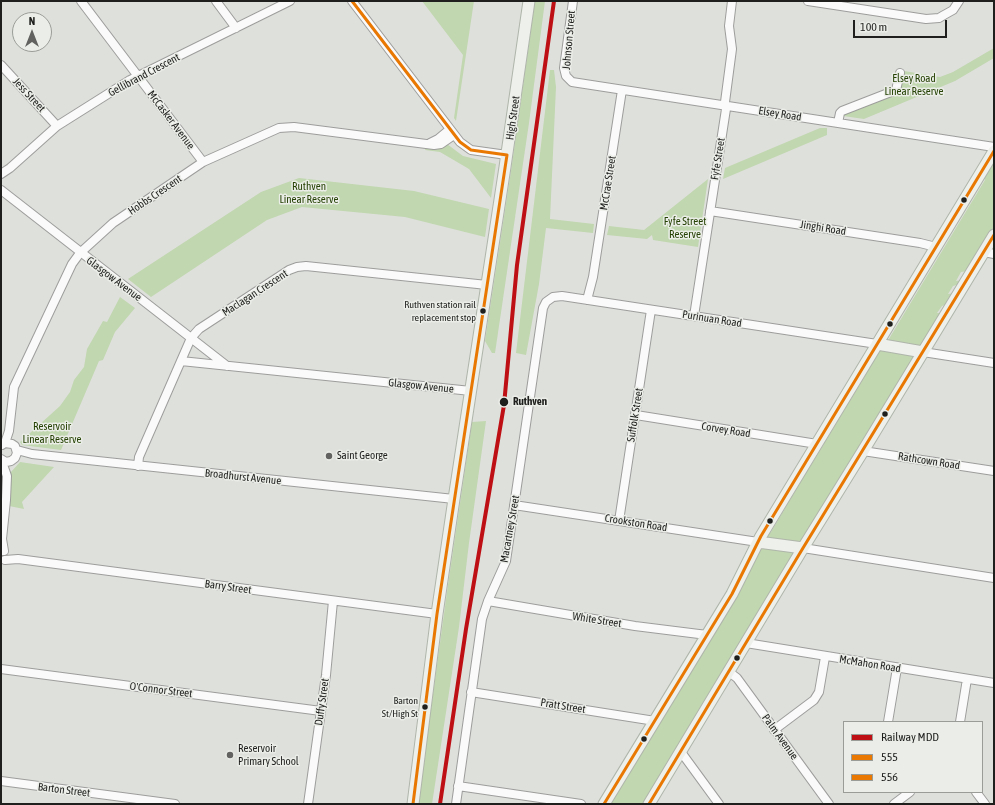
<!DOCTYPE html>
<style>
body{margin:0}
#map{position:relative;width:995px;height:805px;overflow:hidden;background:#dee0dc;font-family:"Asap Condensed",sans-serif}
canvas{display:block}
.frame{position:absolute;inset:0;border:2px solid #1f201e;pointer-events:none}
.legend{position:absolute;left:843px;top:721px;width:140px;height:72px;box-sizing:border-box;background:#ebeee8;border:1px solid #999c97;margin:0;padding:5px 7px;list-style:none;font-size:12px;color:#1f201e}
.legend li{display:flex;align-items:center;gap:8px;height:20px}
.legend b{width:20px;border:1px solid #999c97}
.north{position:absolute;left:12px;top:12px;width:40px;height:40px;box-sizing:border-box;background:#ebeee8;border:1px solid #999c97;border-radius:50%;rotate:0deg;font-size:11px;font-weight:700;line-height:16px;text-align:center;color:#1f201e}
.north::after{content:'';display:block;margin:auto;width:14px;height:18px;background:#626360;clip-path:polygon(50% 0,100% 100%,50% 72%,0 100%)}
.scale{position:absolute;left:853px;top:20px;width:94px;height:18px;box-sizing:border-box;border:2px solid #1f201e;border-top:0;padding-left:5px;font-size:12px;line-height:14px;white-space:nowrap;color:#1f201e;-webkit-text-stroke:3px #ebeee8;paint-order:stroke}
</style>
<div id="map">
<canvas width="995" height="805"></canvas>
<div class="frame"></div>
<ul class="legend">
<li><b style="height:5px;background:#be1014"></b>Railway MDD</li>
<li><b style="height:5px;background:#e97803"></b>555</li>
<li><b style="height:5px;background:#e97803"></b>556</li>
</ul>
<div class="north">N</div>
<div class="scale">100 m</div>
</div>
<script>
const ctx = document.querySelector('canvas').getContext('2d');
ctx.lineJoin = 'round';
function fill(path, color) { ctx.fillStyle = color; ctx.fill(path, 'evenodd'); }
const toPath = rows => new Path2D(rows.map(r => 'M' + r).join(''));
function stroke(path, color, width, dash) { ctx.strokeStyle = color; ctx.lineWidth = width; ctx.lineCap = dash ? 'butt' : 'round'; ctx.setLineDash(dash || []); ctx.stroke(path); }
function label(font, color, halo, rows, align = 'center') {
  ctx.font = font + ' "Asap Condensed",sans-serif'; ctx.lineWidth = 3; ctx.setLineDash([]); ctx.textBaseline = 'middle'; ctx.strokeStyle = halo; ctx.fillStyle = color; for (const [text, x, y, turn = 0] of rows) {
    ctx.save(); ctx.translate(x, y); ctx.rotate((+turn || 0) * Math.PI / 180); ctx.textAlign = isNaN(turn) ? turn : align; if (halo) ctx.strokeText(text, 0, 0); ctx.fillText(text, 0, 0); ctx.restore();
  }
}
fill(toPath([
 [422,1,474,1,456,121,454,118,463,55],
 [535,1,545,1,529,123,495,353,492,353,485,341,511,171],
 [994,48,994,58,955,81,864,119,843,116,847,112,896,94,901,86,904,71,940,77,953,72],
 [550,70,554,70,556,87,550,219,594,224,593,233,546,228,539,284,526,355,516,353],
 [820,128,827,128,827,135,723,179,725,168],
 [447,144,463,156,496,164,491,198,469,169,440,152,425,150,426,147],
 [994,158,994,229,968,271,961,272,956,281,963,280,960,284,953,286,948,294,955,293,948,304,942,306,937,313,943,313,920,347,887,342,985,180,983,177],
 [299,178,414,191,489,209,485,237,405,217,302,207,267,220,151,297,128,279,261,192],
 [708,179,698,247,653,240,652,235,647,239,607,235,609,226,644,230],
 [120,297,135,308,115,332,103,360,99,361,61,450,22,445,20,442,60,406,70,392,74,380,84,367,87,349,103,321,107,322],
 [880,349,913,355,914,357,803,543,769,540,766,537,767,534,771,532,803,478,802,476,805,470,808,470,824,444,823,441,824,438,827,439,843,412,842,409,845,404,848,404,865,376,864,373],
 [486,421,469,543,459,627,432,804,418,804,447,592,472,422],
 [20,462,54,467,22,502,24,509,9,506,11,472],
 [761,546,792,550,795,553,645,804,608,804]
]), '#c1d7af');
const minor = toPath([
 [81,1,203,162],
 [216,1,236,28],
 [352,1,460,142,471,150,507,155],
 [573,1,564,68,566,76,572,82,994,147],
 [808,1,926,19,939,18,944,15,953,10,959,1],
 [1,65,57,126],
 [838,123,840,113,842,111,896,90,900,73],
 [430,143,438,139,450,129],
 [1,174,10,168,57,126,130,80,290,1],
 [1,190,227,366],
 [710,211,920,243,936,247],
 [984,252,994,254],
 [587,300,593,277,622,90],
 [694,316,726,109,725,102,732,49,729,26,732,1],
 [923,352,994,363],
 [181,361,471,391],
 [636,415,817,444],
 [5,443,9,431,14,387,72,264,80,253,113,223,203,162,279,128,294,127,434,145,441,144,454,135],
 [17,450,32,454,454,499],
 [863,451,994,471],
 [1,459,7,476,6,500,2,539,4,551],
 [1,459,6,462,11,461,15,458,17,453,15,446,12,444,5,443,2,445],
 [138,466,139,457,191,338,199,329,289,270,297,267,306,266,487,285],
 [514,505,758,542],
 [619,521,651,310],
 [803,548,994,578],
 [5,560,18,559,437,614],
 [488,601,635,626,707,635],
 [746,643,994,683],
 [1,669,321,711],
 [729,672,737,678,829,804],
 [471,692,655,721],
 [888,722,897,668],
 [960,722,967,679],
 [774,730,814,700,819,692,825,657],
 [681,752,719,804],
 [1,781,175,804],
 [458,786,581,804],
 [976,792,985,804],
 [308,804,326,675,333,601],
 [456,804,482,619,488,601,506,561,543,308,546,302,553,297,562,296,877,344],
 [894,804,910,792]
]);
const major = toPath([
 [877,344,923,352],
 [758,542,803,548],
 [413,804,437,614,454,499,505,167,529,1],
 [604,804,732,594,761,536,994,151],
 [649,804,803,548,863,451,994,235]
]);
stroke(minor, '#9d9e9c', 10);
stroke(major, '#afb5aa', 13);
stroke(minor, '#fafafa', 8);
stroke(major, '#edf0eb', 11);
stroke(toPath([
 [352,1,460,142,471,150,507,155],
 [413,804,437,614,507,155]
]), '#e97803', 3);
stroke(toPath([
 [604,804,732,594,761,536,994,151],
 [649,804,803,548,994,235]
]), '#e97803', 3);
stroke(toPath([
 [440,804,466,629,504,405,517,265,554,1]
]), '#be1014', 4);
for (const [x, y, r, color] of [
 [964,200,3.5,"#1f201e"],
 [483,311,3.5,"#1f201e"],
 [890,324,3.5,"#1f201e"],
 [504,402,5,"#1f201e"],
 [885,414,3.5,"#1f201e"],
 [329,456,4,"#626360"],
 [770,521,3.5,"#1f201e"],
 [737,658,3.5,"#1f201e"],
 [425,707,3.5,"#1f201e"],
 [644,739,3.5,"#1f201e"],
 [230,755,4,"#626360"]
]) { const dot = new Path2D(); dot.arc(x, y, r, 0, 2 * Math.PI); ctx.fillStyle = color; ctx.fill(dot); stroke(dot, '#ebeee8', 1.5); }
label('10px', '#1f201e', '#ebeee8', [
 ["Ruthven station rail",476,305],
 ["replacement stop",476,318],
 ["Barton",418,701],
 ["St/High St",418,714]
], 'right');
label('11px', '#1f201e', '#ebeee8', [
 ["Johnson Street",569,40,-85],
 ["Gellibrand Crescent",144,75,-28],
 ["Jess Street",29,95,47],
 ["Elsey Road",780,114,9],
 ["High Street",513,118,-82],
 ["McCasker Avenue",171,120,53],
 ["Fyfe Street",718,159,-81],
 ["McCrae Street",608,183,-81],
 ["Hobbs Crescent",155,195,-34],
 ["Jinghi Road",823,228,9],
 ["Glasgow Avenue",114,279,37],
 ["Maclagan Crescent",255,293,-33],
 ["Purinuan Road",712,319,9],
 ["Glasgow Avenue",421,386,6],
 ["Suffolk Street",635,415,-81],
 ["Corvey Road",726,430,9],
 ["Rathcown Road",929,461,9],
 ["Broadhurst Avenue",243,477,6],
 ["Crookston Road",636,523,9],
 ["Macartney Street",510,529,-80],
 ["Barry Street",228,587,8],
 ["White Street",597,620,9],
 ["McMahon Road",870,664,9],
 ["O'Connor Street",161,690,7],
 ["Duffy Street",322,702,-82],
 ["Pratt Street",563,706,9],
 ["Palm Avenue",780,737,54],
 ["Barton Street",64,790,7]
]);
label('11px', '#254103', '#ebeee8', [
 ["Elsey Road",914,79],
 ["Linear Reserve",914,92],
 ["Ruthven",309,187],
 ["Linear Reserve",309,200],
 ["Fyfe Street",685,222],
 ["Reserve",685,235],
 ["Reservoir",52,427],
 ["Linear Reserve",52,440]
]);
label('bold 11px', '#1f201e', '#ebeee8', [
 ["Ruthven",513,402]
], 'left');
label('11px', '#1f201e', '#ebeee8', [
 ["Saint George",337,456],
 ["Reservoir",238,749],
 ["Primary School",238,762]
], 'left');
</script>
